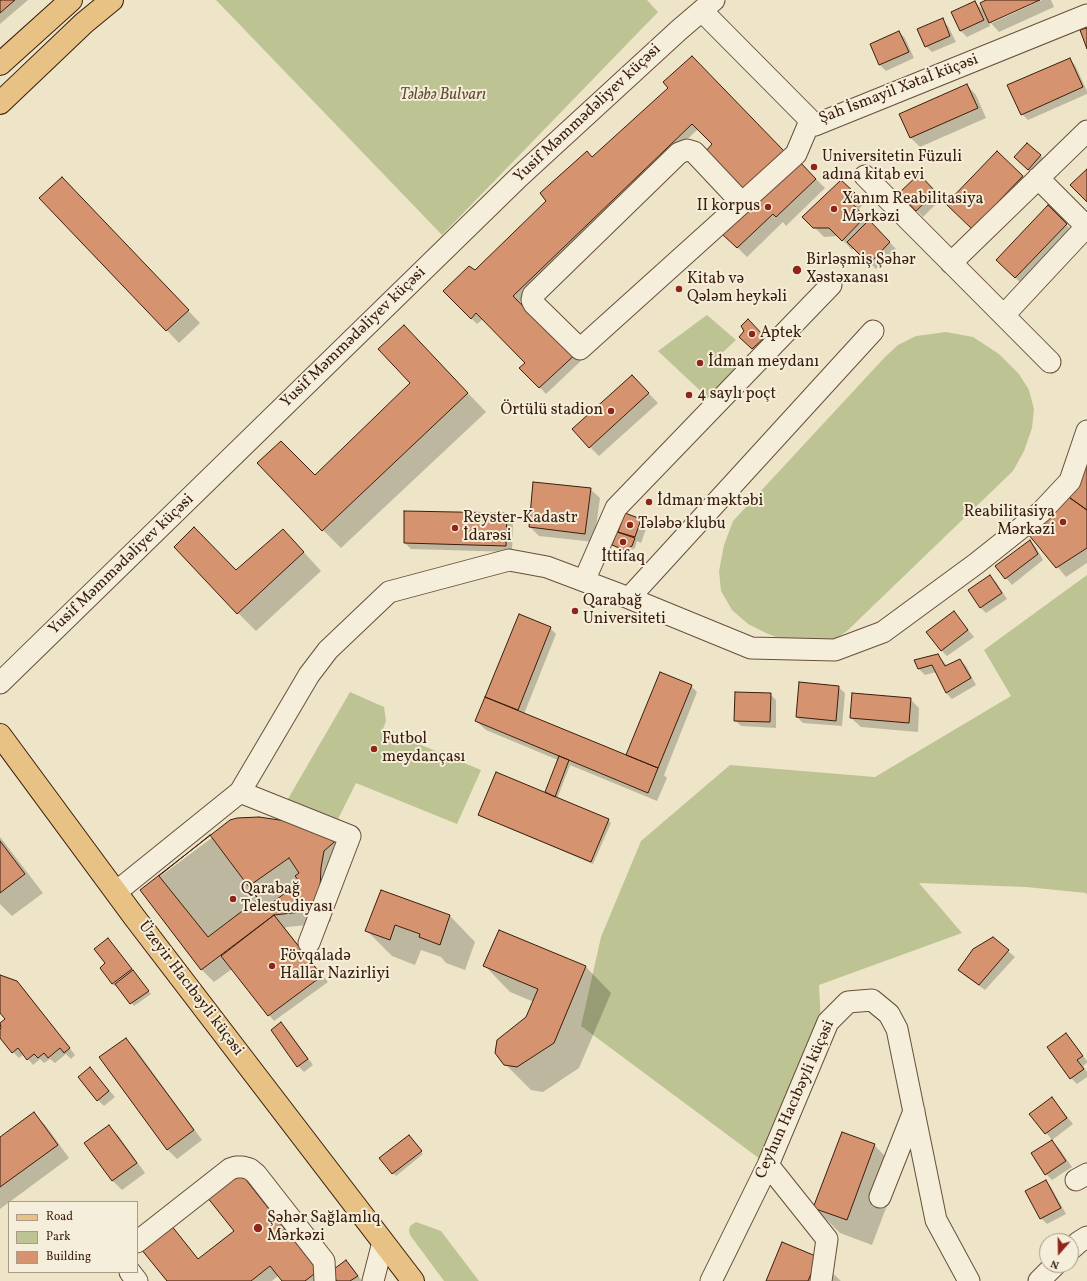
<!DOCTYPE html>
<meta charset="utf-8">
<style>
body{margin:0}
#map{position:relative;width:1087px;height:1281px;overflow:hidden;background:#eee5c8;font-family:Vollkorn,serif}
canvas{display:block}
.legend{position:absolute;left:8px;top:1201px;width:130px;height:72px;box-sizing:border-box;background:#f4eedb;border:1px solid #aa9a88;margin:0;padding:5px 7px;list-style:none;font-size:12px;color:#3b1d0c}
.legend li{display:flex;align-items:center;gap:8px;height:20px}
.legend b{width:20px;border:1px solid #aa9a88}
.north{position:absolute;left:1039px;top:1233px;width:40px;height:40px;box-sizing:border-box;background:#f4eedb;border:1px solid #aa9a88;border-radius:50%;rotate:200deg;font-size:11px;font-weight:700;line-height:16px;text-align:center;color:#3b1d0c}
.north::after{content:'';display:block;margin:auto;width:14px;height:18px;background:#8f2418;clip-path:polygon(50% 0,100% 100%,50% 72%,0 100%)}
</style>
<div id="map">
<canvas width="1087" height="1281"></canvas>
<ul class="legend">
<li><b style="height:5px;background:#e7c284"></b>Road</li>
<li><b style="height:11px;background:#bec393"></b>Park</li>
<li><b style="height:11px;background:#d5946f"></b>Building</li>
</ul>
<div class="north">N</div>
</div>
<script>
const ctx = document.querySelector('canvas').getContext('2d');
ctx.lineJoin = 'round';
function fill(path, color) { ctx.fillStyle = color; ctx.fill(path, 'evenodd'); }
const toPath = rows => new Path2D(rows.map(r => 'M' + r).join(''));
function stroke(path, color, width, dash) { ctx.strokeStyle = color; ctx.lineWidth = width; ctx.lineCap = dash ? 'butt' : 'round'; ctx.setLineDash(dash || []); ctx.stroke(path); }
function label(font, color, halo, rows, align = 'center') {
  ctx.font = font + ' Vollkorn,serif'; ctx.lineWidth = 4; ctx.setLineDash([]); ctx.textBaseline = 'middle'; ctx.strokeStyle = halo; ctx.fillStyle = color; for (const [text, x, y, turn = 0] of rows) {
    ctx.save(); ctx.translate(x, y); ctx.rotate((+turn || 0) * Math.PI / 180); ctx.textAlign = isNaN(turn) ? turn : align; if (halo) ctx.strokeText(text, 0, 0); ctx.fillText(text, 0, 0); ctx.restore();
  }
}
fill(toPath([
 [216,0,647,0,658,12,442,235],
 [707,315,736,340,720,355,737,371,708,398,658,351],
 [946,332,973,337,999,354,1019,374,1029,390,1034,409,1032,428,1024,451,1013,471,847,631,831,642,781,639,766,633,748,624,732,610,721,591,719,571,724,545,733,521,885,357,898,345,916,336],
 [1087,575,1087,895,1086,893,1026,887,919,883,962,933,819,985,821,1023,768,1165,581,1026,601,937,641,841,730,765,875,777,1011,696,984,650],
 [350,692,384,707,386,721,383,729,481,770,457,824,356,783,335,825,285,804],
 [416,1222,441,1231,479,1281,444,1281,410,1235,409,1230,410,1226]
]), '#bec393');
fill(toPath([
 [0,0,28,0,0,24],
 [989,0,1037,0,992,21,992,23,1042,0,1051,0,1054,7,999,32,988,20,990,26,967,37,961,31,952,13,975,2,984,11],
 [942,20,948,26,956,42,932,52,926,46],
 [899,32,905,38,914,58,886,71,880,65,871,44],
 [1069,59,1075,65,1087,91,1087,94,1028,120,1022,114],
 [967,85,976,95,986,118,920,147,911,138,901,115],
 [669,88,698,129,519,303,584,358,546,394,521,368,526,363,483,319,477,324,444,291,475,272,592,158],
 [997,153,1032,186,982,237],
 [1040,155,1046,161,1034,175,1021,163],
 [800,163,825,188,786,226,783,222,747,257,732,242],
 [919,175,942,198,923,217,900,193],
 [62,178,200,323,179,343,41,198],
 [841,181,864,203,858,210,896,249,876,269,854,247,852,250,839,236,824,237,804,217],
 [1048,207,1076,234,1025,287,1006,269],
 [754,326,770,343,759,354,746,343],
 [422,345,486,412,341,548,323,530,315,477,411,383],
 [632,376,658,403,599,456,590,447],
 [1087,462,1087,563,1066,577,1030,534],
 [590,489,600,498,594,542,539,536,530,527],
 [507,514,513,520,512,552,411,549,405,543],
 [641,519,647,526,641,543,637,541,635,548,627,552,616,547,613,545,622,535,619,531],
 [1030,541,1036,547,1043,560,1012,585,996,566],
 [301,549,321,571,256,631,238,613,236,571],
 [990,576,996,582,1007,599,986,613,980,607],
 [954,612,974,637,947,656,941,650],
 [520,615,550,628,556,634,524,714,626,756,691,686,697,692,664,775,667,778,657,801,570,765,557,799,608,820,611,823,593,864,482,817,479,815,545,794,558,760,486,730,476,721],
 [938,655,947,666,960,660,966,666,976,685,952,699,946,693,936,672,925,675,919,669],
 [838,687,845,693,842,726,803,723,797,717],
 [770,694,776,700,776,728,741,726,735,720],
 [910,699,919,708,918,732,861,727,851,718],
 [268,818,286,822,323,836,348,847,333,881,331,921,328,923,287,927,285,928,328,982,274,1021,232,969,214,982,202,970,142,890,237,819],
 [0,837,43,893,12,916,0,904],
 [381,891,450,916,475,942,465,970,446,963,441,957,421,950,415,965,392,956,367,931],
 [499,931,586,967,611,993,579,1068,543,1092,531,1090,505,1064,534,1002,510,992,485,966],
 [993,938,1015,957,985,990,965,976,959,970],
 [110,942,151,994,134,1006,117,985,115,986,112,984,101,968,106,963],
 [0,976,23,988,75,1055,71,1059,66,1054,55,1063,50,1059,44,1063,40,1059,33,1065,24,1054,19,1058,13,1052,0,1036,0,1030,3,1028,0,1024,6,1019,0,1011],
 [281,1023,287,1029,313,1065,304,1072,298,1066],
 [1066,1034,1087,1061,1087,1063,1083,1066,1087,1072,1087,1077,1077,1084,1071,1078,1048,1048],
 [126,1039,135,1048,202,1140,177,1159,168,1150,100,1058],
 [90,1068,115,1097,104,1106,98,1100],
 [1052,1098,1073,1124,1052,1140,1031,1114],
 [34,1113,46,1126,69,1158,0,1209,0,1138],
 [108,1126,118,1135,145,1173,122,1190,113,1181,85,1143],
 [411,1139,423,1154,396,1176,380,1158],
 [1052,1141,1058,1147,1072,1167,1052,1180,1046,1174],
 [874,1145,900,1171,872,1245,840,1233,814,1207],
 [239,1173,248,1182,327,1281,283,1281,279,1275,272,1281,168,1281,171,1227,180,1236,199,1260,235,1231],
 [1045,1181,1051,1187,1066,1214,1047,1224,1041,1218],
 [817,1258,841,1281,767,1281],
 [346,1261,352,1267,362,1281,338,1281]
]), '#0003');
const building = toPath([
 [0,0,15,0,0,13,0,0],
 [986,0,1040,0,989,23,980,3,986,0],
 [975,1,984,20,960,31,951,12,975,1],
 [943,18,950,36,925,47,917,29,943,18],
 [1087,28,1087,49,1080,30,1087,28],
 [899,31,909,52,879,65,870,44,899,31],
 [692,56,784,151,744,189,706,151,712,144,692,124,513,296,554,338,579,351,539,388,519,368,525,363,476,313,471,319,443,291,469,266,475,270,546,201,540,193,587,151,592,157,668,88,663,82,692,56],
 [1070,58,1083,87,1021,115,1007,85,1070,58],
 [967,84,978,108,910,138,899,114,967,84],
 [1027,143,1041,155,1028,170,1014,157,1027,143],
 [997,151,1023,176,972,229,946,204,997,151],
 [800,162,816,179,776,217,773,214,737,248,721,233,800,162],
 [1087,169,1087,202,1070,185,1087,169],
 [919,174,936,192,916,211,899,193,919,174],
 [62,177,189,310,166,331,39,198,62,177],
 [841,180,855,193,849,200,865,217,842,241,829,228,813,228,802,217,841,180],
 [1048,205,1067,224,1015,278,996,260,1048,205],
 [869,220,890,242,869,264,847,242,869,220],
 [748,319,765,337,752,349,739,337,744,331,741,326,748,319],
 [404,325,468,393,322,531,257,463,281,441,315,475,410,383,378,349,404,325],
 [632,375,649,393,589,448,572,429,632,375],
 [1087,460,1087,510,1063,493,1087,460],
 [533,482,591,488,585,534,529,527,533,482],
 [1063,493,1087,510,1087,548,1056,568,1028,534,1063,493],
 [404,511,507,513,506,546,404,543,404,511],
 [625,513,641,519,635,537,618,532,625,513],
 [194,527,236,570,283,529,304,552,237,614,174,547,194,527],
 [617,532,635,538,632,546,624,550,612,545,617,532],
 [1030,540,1038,554,1005,579,995,566,1030,540],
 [990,575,1002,593,980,608,968,590,990,575],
 [954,611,968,630,941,651,926,632,954,611],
 [519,614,551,627,518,710,485,697,519,614],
 [938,654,945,666,960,659,971,678,946,693,932,665,918,669,914,660,938,654],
 [660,672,692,685,658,768,626,755,660,672],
 [799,682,839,686,836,721,796,717,799,682],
 [735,692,771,693,770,722,734,721,735,692],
 [852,693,911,698,909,723,850,718,852,693],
 [485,697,658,768,648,793,475,721,485,697],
 [559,756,569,760,555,797,545,792,559,756],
 [496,772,609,819,591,862,478,815,496,772],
 [259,817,286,821,339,838,324,851,321,868,319,908,310,911,274,915,201,970,140,890,230,820,237,818,259,817],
 [210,835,258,899,208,937,159,876,210,835],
 [0,841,25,874,0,893,0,841],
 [289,858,299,873,295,876,300,882,265,908,249,886,289,858],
 [381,890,450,915,440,945,419,937,420,934,395,925,390,940,365,931,381,890],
 [274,915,322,976,268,1016,221,956,274,915],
 [499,930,586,966,554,1043,517,1067,504,1065,495,1053,497,1040,526,1017,538,989,483,966,499,930],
 [993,937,1009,950,979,985,958,970,973,949,993,937],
 [108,938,132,969,112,984,100,968,105,963,94,949,108,938],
 [133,970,149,991,130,1004,115,984,133,970],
 [0,975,17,981,70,1048,64,1053,60,1048,48,1058,44,1053,38,1058,34,1054,27,1060,18,1048,12,1053,0,1038,0,1029,1,1028,0,1023,5,1019,0,1013,0,975],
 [281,1022,308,1059,297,1067,271,1030,281,1022],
 [1066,1033,1083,1056,1077,1060,1084,1069,1070,1079,1047,1047,1066,1033],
 [126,1038,194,1130,167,1150,99,1057,126,1038],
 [90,1067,109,1091,97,1101,78,1077,90,1067],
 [1052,1097,1067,1118,1045,1134,1029,1114,1052,1097],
 [34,1112,58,1145,0,1187,0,1137,34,1112],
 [109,1125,137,1163,112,1181,84,1143,109,1125],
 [842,1132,875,1144,847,1220,813,1208,842,1132],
 [409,1135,422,1151,392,1174,379,1158,409,1135],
 [1052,1140,1066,1161,1045,1175,1031,1153,1052,1140],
 [239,1171,318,1271,305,1281,282,1281,270,1266,251,1281,167,1281,141,1249,171,1225,198,1259,234,1231,207,1197,239,1171],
 [1046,1180,1061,1208,1040,1219,1025,1191,1046,1180],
 [782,1242,818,1257,808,1281,766,1281,782,1242],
 [346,1260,358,1276,350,1281,337,1281,330,1272,346,1260]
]);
fill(building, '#d5946f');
stroke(building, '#3b1d0c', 1);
const minor = toPath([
 [702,11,815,125,1087,15],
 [865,176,1050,362],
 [1038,178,1087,227],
 [742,203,694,152,687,150,679,153,533,295,532,300,534,304,580,349,742,203,796,154,810,121],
 [951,263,1087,131],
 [1004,315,1087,226],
 [584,581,616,508,831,285],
 [629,598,873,331],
 [0,683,520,176,679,30,714,0],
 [240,792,350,836,309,943],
 [116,892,240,792,309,675,328,650,389,592,509,560,547,567,629,598,751,648,835,650,883,632,977,563,1041,512,1070,481,1087,431],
 [768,1165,827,1239,821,1281],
 [1076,1180,1087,1174],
 [880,1197,914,1111],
 [137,1242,230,1169,236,1167,243,1167,250,1169,256,1174,324,1261,325,1281],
 [1071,1249,1079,1242,1087,1237],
 [130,1272,137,1281],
 [373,1281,383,1242],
 [711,1281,768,1165,828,1022,848,1002,872,1000,889,1014,897,1029,936,1220,969,1281],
 [1039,1281,1055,1265]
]);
const major = toPath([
 [0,64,71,0],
 [0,103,84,23,112,0],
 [0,735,135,918,413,1281]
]);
stroke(minor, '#684f3b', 23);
stroke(major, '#3b1d0c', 24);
stroke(minor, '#f4eedb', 21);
stroke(major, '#e7c284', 22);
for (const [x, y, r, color] of [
 [814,167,4,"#8f2418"],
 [768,207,4,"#8f2418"],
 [834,209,4,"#8f2418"],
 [797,270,5,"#8f2418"],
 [679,289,4,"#8f2418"],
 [752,334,4,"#8f2418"],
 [700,363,4,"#8f2418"],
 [689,395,4,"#8f2418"],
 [611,411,4,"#8f2418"],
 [649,502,4,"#8f2418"],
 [1063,522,4,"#8f2418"],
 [630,525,4,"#8f2418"],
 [455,528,4,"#8f2418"],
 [623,542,4,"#8f2418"],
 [575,611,4,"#8f2418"],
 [374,749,4,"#8f2418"],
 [233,899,4,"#8f2418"],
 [272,966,4,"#8f2418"],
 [258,1228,5,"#8f2418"]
]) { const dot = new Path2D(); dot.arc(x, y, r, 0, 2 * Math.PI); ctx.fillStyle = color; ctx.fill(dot); stroke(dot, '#f4eedb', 1.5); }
label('16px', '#3b1d0c', '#f4eedb', [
 ["Şah İsmayil Xətaİ küçəsi",899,90,-21],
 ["Yusif Məmmədəliyev küçəsi",588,114,-43],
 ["Yusif Məmmədəliyev küçəsi",354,338,-44],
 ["Yusif Məmmədəliyev küçəsi",122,565,-44],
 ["Üzeyir Hacıbəyli küçəsi",190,989,53],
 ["Ceyhun Hacıbəyli küçəsi",796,1100,-66]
]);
label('italic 16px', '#624f34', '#f4eedb', [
 ["Tələbə Bulvarı",443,96]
]);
label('16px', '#3b1d0c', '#f4eedb', [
 ["Universitetin Füzuli",822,158],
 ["adına kitab evi",822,176],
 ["Xanım Reabilitasiya",842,200],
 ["Mərkəzi",842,218],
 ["II korpus",760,207,"right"],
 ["Birləşmiş Şəhər",806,261],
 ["Xəstəxanası",806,279],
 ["Kitab və",687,280],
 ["Qələm heykəli",687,298],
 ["Aptek",760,334],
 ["İdman meydanı",708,363],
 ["4 saylı poçt",697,395],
 ["Örtülü stadion",603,411,"right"],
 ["İdman məktəbi",657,502],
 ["Reabilitasiya",1055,513,"right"],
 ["Mərkəzi",1055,531,"right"],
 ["Reyster-Kadastr",463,519],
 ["İdarəsi",463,537],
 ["Tələbə klubu",638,525],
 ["İttifaq",623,558,"center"],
 ["Qarabağ",583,602],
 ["Universiteti",583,620],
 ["Futbol",382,740],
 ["meydançası",382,758],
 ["Qarabağ",241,890],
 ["Telestudiyası",241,908],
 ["Fövqaladə",280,957],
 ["Hallar Nazirliyi",280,975],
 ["Şəhər Sağlamlıq",267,1219],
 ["Mərkəzi",267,1237]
], 'left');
</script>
